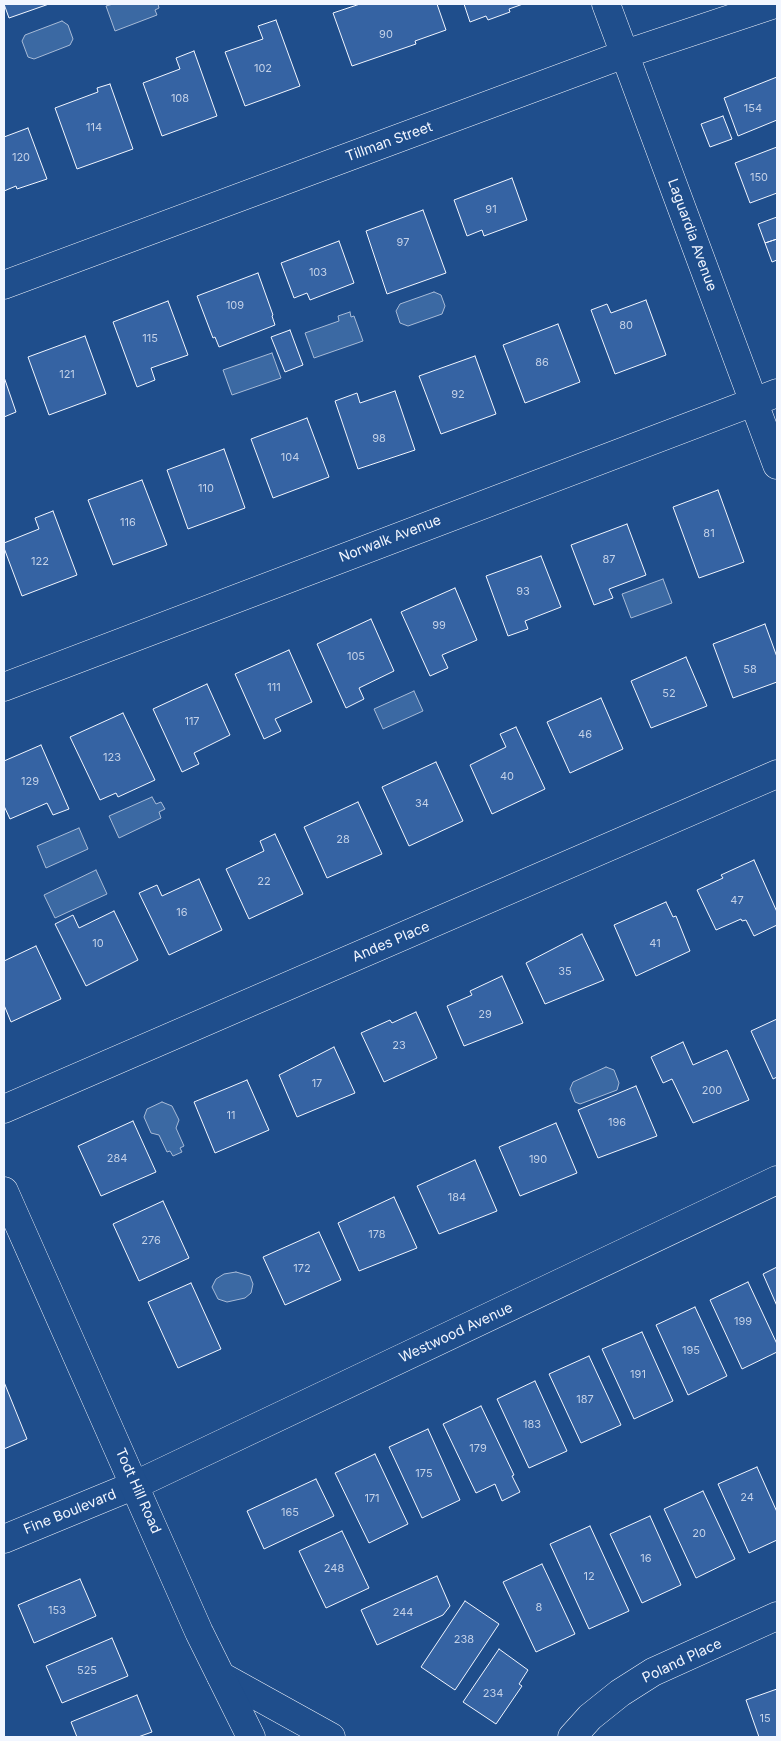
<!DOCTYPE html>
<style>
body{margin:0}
#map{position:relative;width:781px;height:1741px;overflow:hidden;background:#1f4e8c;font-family:Inter,sans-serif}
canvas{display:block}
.frame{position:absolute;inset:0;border:5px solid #f2f6ff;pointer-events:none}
</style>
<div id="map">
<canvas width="781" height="1741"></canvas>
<div class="frame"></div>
</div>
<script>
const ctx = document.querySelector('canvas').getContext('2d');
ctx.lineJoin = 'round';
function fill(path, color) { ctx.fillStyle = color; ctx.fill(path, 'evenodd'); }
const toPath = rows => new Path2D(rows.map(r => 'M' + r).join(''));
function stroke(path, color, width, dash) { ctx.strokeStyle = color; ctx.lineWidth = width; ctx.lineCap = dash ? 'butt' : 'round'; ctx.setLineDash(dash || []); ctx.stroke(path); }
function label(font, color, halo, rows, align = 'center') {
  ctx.font = font + ' Inter,sans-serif'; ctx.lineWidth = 4; ctx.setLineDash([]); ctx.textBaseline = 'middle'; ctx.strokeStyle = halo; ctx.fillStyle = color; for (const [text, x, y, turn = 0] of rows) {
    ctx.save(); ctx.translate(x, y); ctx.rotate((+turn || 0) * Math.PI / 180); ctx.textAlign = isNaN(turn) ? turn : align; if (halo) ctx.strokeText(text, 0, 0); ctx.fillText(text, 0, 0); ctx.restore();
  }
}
const water = toPath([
 [113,4,158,4,159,8,155,10,157,15,115,31,106,6,113,4],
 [62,21,68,25,73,39,70,45,34,59,28,57,22,41,25,35,62,21],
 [434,292,441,295,445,306,442,314,408,326,400,323,396,311,400,304,434,292],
 [350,312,351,317,354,316,363,341,314,358,305,333,339,321,338,316,350,312],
 [272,353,281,378,232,395,223,370,272,353],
 [663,579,672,603,631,618,622,594,663,579],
 [414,691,423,711,383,729,374,709,414,691],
 [152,797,156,804,161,802,165,809,159,812,161,818,119,838,109,816,152,797],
 [79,828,88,849,46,868,37,846,79,828],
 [96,870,107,894,55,918,44,895,96,870],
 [606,1067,614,1070,619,1083,617,1090,580,1104,575,1102,570,1089,573,1082,606,1067],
 [162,1102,172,1106,179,1120,176,1128,184,1146,180,1148,182,1152,173,1156,170,1151,167,1152,159,1135,151,1133,144,1117,147,1109,162,1102],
 [236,1272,250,1276,253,1284,251,1293,245,1298,227,1302,218,1299,212,1287,216,1279,224,1274,236,1272]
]);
fill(water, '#3b69a3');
stroke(water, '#a8bbd7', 1);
const building = toPath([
 [4,4,49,4,9,18,4,4],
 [360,4,437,4,446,30,415,41,416,44,352,66,333,13,360,4],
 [464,4,523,4,509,9,510,12,488,20,486,16,470,22,464,4],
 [276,20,300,86,245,106,225,52,263,39,258,26,276,20],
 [194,51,217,116,162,136,143,83,180,69,176,58,194,51],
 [777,77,777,120,738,136,724,98,777,77],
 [110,84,133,149,77,169,55,108,98,92,97,88,110,84],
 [723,116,732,139,710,147,701,124,723,116],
 [28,128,47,179,17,189,16,186,4,191,4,137,28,128],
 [777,147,777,193,750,203,735,163,777,147],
 [512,178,527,220,484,236,482,230,467,236,454,200,512,178],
 [423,210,446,273,387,294,366,231,423,210],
 [777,217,777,239,765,243,758,224,777,217],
 [777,239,777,260,772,262,765,243,777,239],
 [339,241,354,283,310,300,307,293,294,298,281,263,339,241],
 [258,273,273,315,272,316,275,325,219,347,215,337,213,338,197,296,258,273],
 [646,300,666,355,615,374,591,310,607,304,611,313,646,300],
 [168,301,188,355,151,368,155,380,137,387,113,322,168,301],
 [558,324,580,382,525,403,503,345,558,324],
 [290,330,303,365,285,372,271,337,290,330],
 [85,336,106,394,49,415,28,357,85,336],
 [475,356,496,414,441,434,419,376,475,356],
 [4,377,16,412,4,417,4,377],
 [395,391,415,450,358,469,335,401,357,393,360,403,395,391],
 [307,418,329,477,273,498,251,439,307,418],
 [224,449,245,508,188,529,167,470,224,449],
 [142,480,167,545,113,565,88,500,142,480],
 [718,490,744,562,699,578,673,507,718,490],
 [53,511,77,575,22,596,4,548,4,543,39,529,35,518,53,511],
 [627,524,646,575,609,589,613,598,594,605,571,545,627,524],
 [541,556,561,607,525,621,528,629,508,636,486,576,541,556],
 [455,588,477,640,442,655,448,668,430,676,401,612,455,588],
 [371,619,394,671,359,688,364,699,346,708,317,644,371,619],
 [765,624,777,657,777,682,733,698,713,644,765,624],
 [289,650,312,702,275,719,281,731,264,739,235,674,289,650],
 [686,657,707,706,651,728,631,681,686,657],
 [207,684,230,735,194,753,199,764,182,772,153,709,207,684],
 [601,698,623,749,570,773,547,722,601,698],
 [123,713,155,780,118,797,116,793,100,800,70,737,123,713],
 [516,727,545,789,492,814,470,765,506,747,500,734,516,727],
 [41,745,69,809,53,815,47,803,10,819,4,806,4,761,41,745],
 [436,762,463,821,409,846,382,787,436,762],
 [358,802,382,854,327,878,304,827,358,802],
 [275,834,303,894,249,919,226,869,264,851,260,841,275,834],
 [754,860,777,912,777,925,754,936,746,920,742,921,741,919,716,930,697,890,723,878,721,875,754,860],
 [199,879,222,930,169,955,139,893,157,885,162,896,199,879],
 [666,902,673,917,676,916,690,951,636,976,614,925,666,902],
 [114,911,138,960,86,986,55,924,73,915,79,928,114,911],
 [582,934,604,980,545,1004,526,963,582,934],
 [36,946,61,999,11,1022,4,1005,4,961,36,946],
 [502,976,523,1023,464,1046,447,1006,472,995,470,991,502,976],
 [416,1012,437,1058,384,1082,361,1033,390,1020,392,1023,416,1012],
 [777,1019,777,1077,773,1079,751,1031,777,1019],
 [683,1042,693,1065,727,1050,749,1100,693,1123,672,1079,663,1083,651,1057,683,1042],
 [334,1047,355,1093,297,1117,279,1075,334,1047],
 [247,1080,269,1130,215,1153,194,1102,247,1080],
 [636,1086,657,1136,598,1158,578,1110,636,1086],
 [133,1121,156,1172,101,1196,78,1146,133,1121],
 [556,1123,577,1173,520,1196,499,1147,556,1123],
 [475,1160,497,1211,439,1234,417,1186,475,1160],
 [394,1197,417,1248,359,1271,338,1223,394,1197],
 [163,1201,189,1258,139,1281,113,1224,163,1201],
 [319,1232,341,1280,285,1305,263,1257,319,1232],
 [777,1267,777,1306,763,1274,777,1267],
 [748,1282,777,1344,777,1352,742,1369,710,1300,748,1282],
 [191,1283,221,1349,178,1368,148,1302,191,1283],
 [695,1307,727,1376,688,1395,656,1325,695,1307],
 [642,1332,673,1401,634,1419,602,1349,642,1332],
 [589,1356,621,1425,581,1443,549,1374,589,1356],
 [535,1381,567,1451,529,1468,497,1399,535,1381],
 [4,1382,27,1439,4,1449,4,1382],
 [481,1406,514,1475,512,1476,520,1492,502,1501,495,1484,476,1493,443,1424,481,1406],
 [428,1429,460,1500,422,1518,389,1447,428,1429],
 [375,1454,408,1524,369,1543,335,1473,375,1454],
 [757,1467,777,1512,777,1540,749,1553,718,1484,757,1467],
 [316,1479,334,1516,264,1549,247,1511,316,1479],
 [703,1491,735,1559,696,1578,664,1509,703,1491],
 [650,1516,681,1585,642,1603,610,1534,650,1516],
 [590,1526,629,1611,589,1629,550,1544,590,1526],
 [342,1531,369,1588,326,1608,299,1551,342,1531],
 [542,1564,575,1634,536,1652,503,1582,542,1564],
 [437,1576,450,1606,443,1615,377,1645,361,1610,437,1576],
 [80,1579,96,1616,34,1643,18,1605,80,1579],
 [465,1601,499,1624,455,1690,421,1667,465,1601],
 [112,1638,128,1676,62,1703,46,1666,112,1638],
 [499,1649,528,1670,519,1684,522,1686,496,1724,463,1702,499,1649],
 [777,1689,777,1737,759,1737,746,1700,777,1689],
 [137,1695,152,1732,138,1737,77,1737,71,1722,137,1695]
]);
fill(building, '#3563a3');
stroke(building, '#f2f6ff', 1);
const street = toPath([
 [606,4,777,465],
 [4,285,625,54,775,4],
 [4,687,777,393],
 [4,1109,777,774],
 [4,1539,135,1485,777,1180],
 [221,1676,331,1737],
 [572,1737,590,1717,620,1693,653,1672,777,1616]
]);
const secondary = toPath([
 [4,1191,199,1632,251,1737]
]);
stroke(street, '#f2f6ff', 29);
stroke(secondary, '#f2f6ff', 29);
stroke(street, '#1f4e8c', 28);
stroke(secondary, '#1f4e8c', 28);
label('11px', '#c3d1e8', null, [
 ["90",386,35],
 ["102",263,69],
 ["108",180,99],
 ["154",753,109],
 ["114",94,128],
 ["120",21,158],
 ["150",759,178],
 ["91",491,210],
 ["97",403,243],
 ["103",318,273],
 ["109",235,306],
 ["80",626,326],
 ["115",150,339],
 ["86",542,363],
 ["121",67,375],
 ["92",458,395],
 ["98",379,439],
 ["104",290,458],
 ["110",206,489],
 ["116",128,523],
 ["81",709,534],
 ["87",609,560],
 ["122",40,562],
 ["93",523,592],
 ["99",439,626],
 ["105",356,657],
 ["58",750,670],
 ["111",274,688],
 ["52",669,694],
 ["117",192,722],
 ["46",585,735],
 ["123",112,758],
 ["40",507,777],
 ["129",30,782],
 ["34",422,804],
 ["28",343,840],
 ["22",264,882],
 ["47",737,901],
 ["16",182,913],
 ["10",98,944],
 ["41",655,944],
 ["35",565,972],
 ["29",485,1015],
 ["23",399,1046],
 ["17",317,1084],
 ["200",712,1091],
 ["11",231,1116],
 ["196",617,1123],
 ["284",117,1159],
 ["190",538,1160],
 ["184",457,1198],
 ["178",377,1235],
 ["276",151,1241],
 ["172",302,1269],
 ["199",743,1322],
 ["195",691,1351],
 ["191",638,1375],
 ["187",585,1400],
 ["183",532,1425],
 ["179",478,1449],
 ["175",424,1474],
 ["24",747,1498],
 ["171",372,1499],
 ["165",290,1513],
 ["20",699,1534],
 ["16",646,1559],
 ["248",334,1569],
 ["12",589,1577],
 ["8",539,1608],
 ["153",57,1611],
 ["244",403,1613],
 ["238",464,1640],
 ["525",87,1671],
 ["234",493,1694],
 ["15",765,1719]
]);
label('14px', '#f2f6ff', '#1f4e8c', [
 ["Tillman Street",389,142,-20],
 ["Laguardia Avenue",692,235,70],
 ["Norwalk Avenue",390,539,-21],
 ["Andes Place",391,942,-23],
 ["Westwood Avenue",456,1333,-25],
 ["Todt Hill Road",138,1491,66],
 ["Fine Boulevard",70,1512,-22],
 ["Poland Place",682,1661,-25]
]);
</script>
